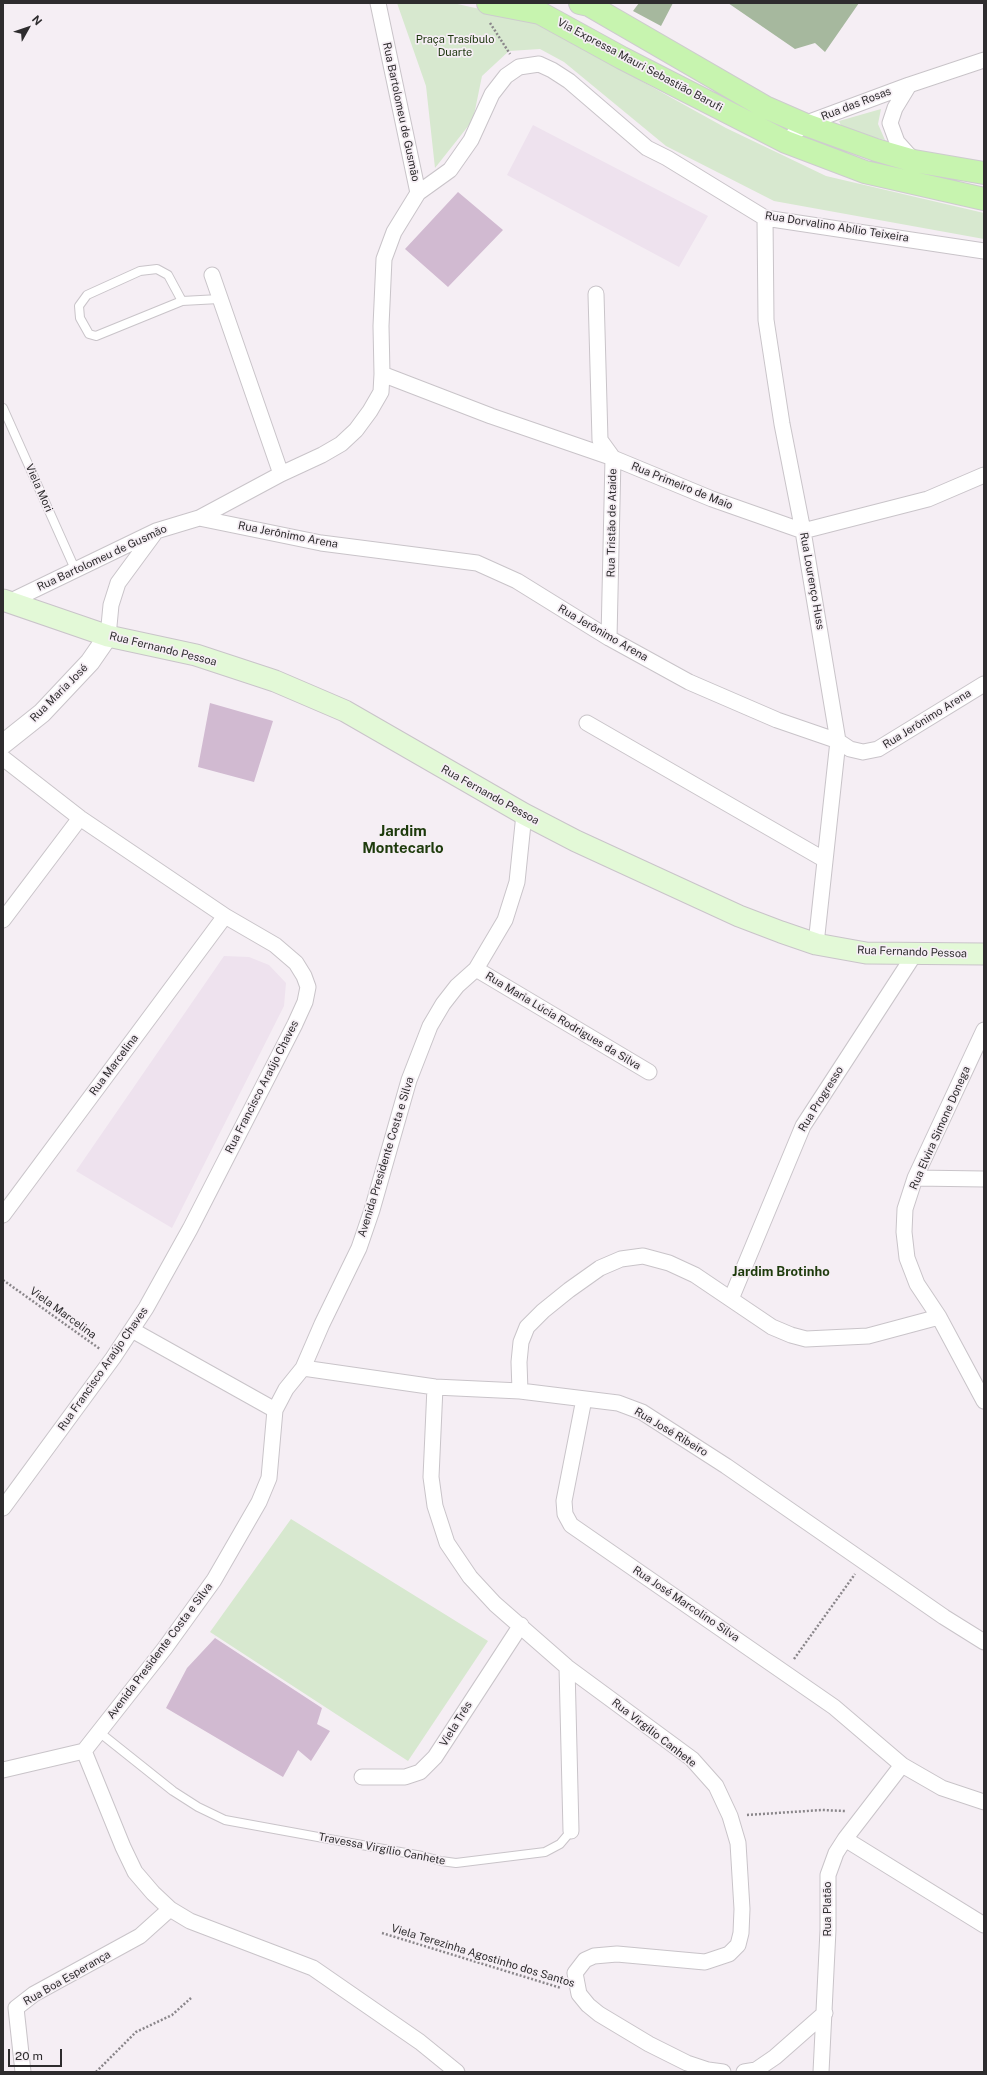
<!DOCTYPE html>
<meta charset="utf-8">
<style>
body{margin:0}
#map{position:relative;width:987px;height:2075px;overflow:hidden;background:#f5eef4;font-family:"Public Sans",sans-serif}
canvas{display:block}
.frame{position:absolute;inset:0;border:4px solid #2e2c2e;pointer-events:none}
.north{position:absolute;left:8px;top:8px;width:40px;height:40px;-webkit-text-stroke:3px #f5eef4;paint-order:stroke;rotate:50deg;font-size:11px;font-weight:700;line-height:16px;text-align:center;color:#2e2c2e}
.north::after{content:'';display:block;margin:auto;width:14px;height:18px;background:#2e2c2e;clip-path:polygon(50% 0,100% 100%,50% 72%,0 100%)}
.scale{position:absolute;left:8px;top:2049px;width:54px;height:18px;box-sizing:border-box;border:2px solid #2e2c2e;border-top:0;padding-left:5px;font-size:12px;line-height:14px;white-space:nowrap;color:#2e2c2e;-webkit-text-stroke:3px #f5eef4;paint-order:stroke}
</style>
<div id="map">
<canvas width="987" height="2075"></canvas>
<div class="frame"></div>
<div class="north">N</div>
<div class="scale">20 m</div>
</div>
<script>
const ctx = document.querySelector('canvas').getContext('2d');
ctx.lineJoin = 'round';
function fill(path, color) { ctx.fillStyle = color; ctx.fill(path, 'evenodd'); }
const toPath = rows => new Path2D(rows.map(r => 'M' + r).join(''));
function stroke(path, color, width, dash) { ctx.strokeStyle = color; ctx.lineWidth = width; ctx.lineCap = dash ? 'butt' : 'round'; ctx.setLineDash(dash || []); ctx.stroke(path); }
function label(font, color, halo, rows, align = 'center') {
  ctx.font = font + ' "Public Sans",sans-serif'; ctx.lineWidth = 3.5; ctx.setLineDash([]); ctx.textBaseline = 'middle'; ctx.strokeStyle = halo; ctx.fillStyle = color; for (const [text, x, y, turn = 0] of rows) {
    ctx.save(); ctx.translate(x, y); ctx.rotate((+turn || 0) * Math.PI / 180); ctx.textAlign = isNaN(turn) ? turn : align; if (halo) ctx.strokeText(text, 0, 0); ctx.fillText(text, 0, 0); ctx.restore();
  }
}
fill(toPath([
 [533,125,708,216,679,267,507,175],
 [224,956,249,957,269,965,286,983,284,1006,172,1228,76,1171]
]), '#eee2ee');
fill(toPath([
 [397,3,453,3,533,21,726,128,826,176,984,213,984,239,774,201,666,146,564,62,540,49,509,51,482,76,473,120,435,168,426,86],
 [881,109,878,124,885,140,843,130,839,121],
 [291,1519,488,1641,408,1761,210,1632]
]), '#d7e8cf');
fill(toPath([
 [639,3,673,3,661,26,633,11],
 [728,3,859,3,825,52,815,43,795,49]
]), '#a6b89e');
fill(toPath([
 [458,192,503,230,448,287,405,249],
 [210,703,273,721,254,782,198,767],
 [215,1638,322,1708,317,1724,330,1731,311,1761,298,1750,283,1777,166,1708,187,1668]
]), '#d1bad1');
const service = toPath([
 [182,301,168,275,157,269,140,271,87,295,79,306,80,318,89,334,96,336,182,301,219,299],
 [3,408,75,569],
 [99,1732,173,1791,198,1807,225,1820,422,1856,441,1861,456,1863,545,1852,560,1844,571,1831]
]);
const minor = toPath([
 [909,85,895,108,890,123,897,142,914,161],
 [786,142,804,124,909,85,984,60],
 [418,193,450,170,471,140,492,94,506,76,519,67,539,64,552,70,569,81,647,148,667,158,765,218,984,251],
 [765,218,766,320,782,424,803,531,838,741,816,944],
 [212,275,281,474],
 [596,294,600,440,613,458,609,638],
 [382,374,491,416,613,458,712,499,803,531,928,499,984,475],
 [199,518,321,543,477,563,517,581,609,638,689,682,777,720,838,741,850,749,863,752,878,749,984,684],
 [9,602,156,531,199,518,281,474,322,455,341,444,356,430,370,411,381,392,382,374,381,326,384,259,394,232,418,193,378,3],
 [108,636,111,605,118,583,154,534],
 [587,723,825,860],
 [3,758,80,818,225,916,275,945,296,963,304,976,308,987,305,1002,295,1024,190,1229,146,1308,113,1358,3,1508],
 [3,920,80,818],
 [476,969,649,1072],
 [984,1030,915,1178,905,1209,904,1232,907,1258,917,1284,939,1317,984,1401],
 [915,1178,984,1179],
 [3,1215,225,916],
 [731,1299,803,1126,914,955],
 [132,1330,275,1410],
 [303,1368,435,1387,520,1391,618,1403,642,1412,726,1466,944,1617,984,1642],
 [435,1387,431,1477,435,1506,447,1543,470,1577,495,1604,567,1667,692,1759,716,1786,730,1816,738,1843,742,1909,741,1933,738,1945,729,1954,705,1962,617,1954,594,1956,585,1960,575,1973,579,1994,588,2005,599,2014,649,2044,687,2063,708,2070,723,2072],
 [520,1391,519,1362,521,1342,527,1327,543,1311,569,1290,600,1268,621,1259,643,1256,669,1263,695,1275,772,1327,791,1335,806,1339,868,1336,939,1317],
 [584,1399,564,1501,565,1514,571,1525,834,1707,902,1765],
 [567,1667,571,1831],
 [3,1770,84,1751],
 [362,1777,405,1777,420,1772,435,1757,521,1625],
 [845,1839,984,1925],
 [23,2072,16,2008,34,1994,140,1936,170,1909],
 [457,2072,420,2042,313,1968,190,1921,170,1909,153,1893,135,1872,123,1847,84,1751,165,1648,214,1580,259,1502,269,1478,275,1410,286,1389,303,1368,322,1324,359,1248,372,1210,409,1080,430,1026,443,1004,457,986,476,969,505,920,517,882,524,814],
 [744,2072,756,2070,775,2057,825,2013],
 [821,2072,828,1930,828,1875,836,1853,845,1839,902,1765,942,1788,984,1802]
]);
const tertiary = toPath([
 [3,744,42,713,90,662,108,636]
]);
const secondary = toPath([
 [3,600,108,636,196,655,275,681,345,711,524,814,576,841,739,916,781,932,816,944,866,953,984,954]
]);
const primary = toPath([
 [488,3,540,13,622,58,786,142,865,172,984,199],
 [580,3,589,5,765,107,804,124,876,150,914,161,984,173]
]);
stroke(service, '#c9c4c9', 10);
stroke(minor, '#c9c4c9', 17);
stroke(tertiary, '#c9c4c9', 21);
stroke(secondary, '#c9c4c9', 23);
stroke(primary, '#cdcccd', 24);
stroke(toPath([
 [490,23,510,54],
 [3,1280,100,1349],
 [794,1659,855,1574],
 [747,1815,822,1810,845,1811],
 [382,1933,561,1988],
 [96,2072,136,2032,172,2015,191,1998]
]), '#8a868a', 2.5, [2, 2]);
stroke(service, '#fff', 8);
stroke(minor, '#fff', 15);
stroke(tertiary, '#fff', 19);
stroke(secondary, '#e3f9d7', 21);
stroke(primary, '#c7f4af', 22);
label('11px', '#1d360e', '#f5eef4', [
 ["Praça Trasíbulo",455,40],
 ["Duarte",455,53]
]);
label('11px', '#2e2c2e', '#f5eef4', [
 ["Via Expressa Mauri Sebastião Barufi",640,65,28],
 ["Rua das Rosas",856,104,-21],
 ["Rua Bartolomeu de Gusmão",401,112,78],
 ["Rua Dorvalino Abílio Teixeira",837,227,9],
 ["Rua Primeiro de Maio",682,486,22],
 ["Viela Mori",39,488,66],
 ["Rua Tristão de Ataide",612,523,-89],
 ["Rua Jerônimo Arena",288,535,11],
 ["Rua Bartolomeu de Gusmão",102,558,-25],
 ["Rua Lourenço Huss",812,581,80],
 ["Rua Jerônimo Arena",603,633,30],
 ["Rua Fernando Pessoa",163,649,14],
 ["Rua Maria José",59,693,-45],
 ["Rua Jerônimo Arena",927,719,-32],
 ["Rua Fernando Pessoa",490,795,29],
 ["Rua Fernando Pessoa",912,952,2],
 ["Rua Maria Lúcia Rodrigues da Silva",563,1021,31],
 ["Rua Marcelina",114,1065,-53],
 ["Rua Francisco Araújo Chaves",262,1087,-63],
 ["Rua Progresso",821,1099,-58],
 ["Rua Elvira Simone Donega",940,1128,-66],
 ["Avenida Presidente Costa e Silva",386,1157,-73],
 ["Viela Marcelina",63,1313,36],
 ["Rua Francisco Araújo Chaves",103,1369,-55],
 ["Rua José Ribeiro",671,1432,31],
 ["Rua José Marcolino Silva",686,1604,34],
 ["Avenida Presidente Costa e Silva",160,1651,-53],
 ["Viela Três",456,1724,-58],
 ["Rua Virgilio Canhete",654,1733,38],
 ["Travessa Virgílio Canhete",382,1849,11],
 ["Rua Platão",828,1909,-90],
 ["Viela Terezinha Agostinho dos Santos",483,1956,17],
 ["Rua Boa Esperança",67,1978,-30]
]);
label('bold 13px', '#1d3a0b', '#f5eef4', [
 ["Jardim Brotinho",781,1272]
]);
label('bold 15px', '#1d3a0b', '#f5eef4', [
 ["Jardim",403,831],
 ["Montecarlo",403,848]
]);
</script>
